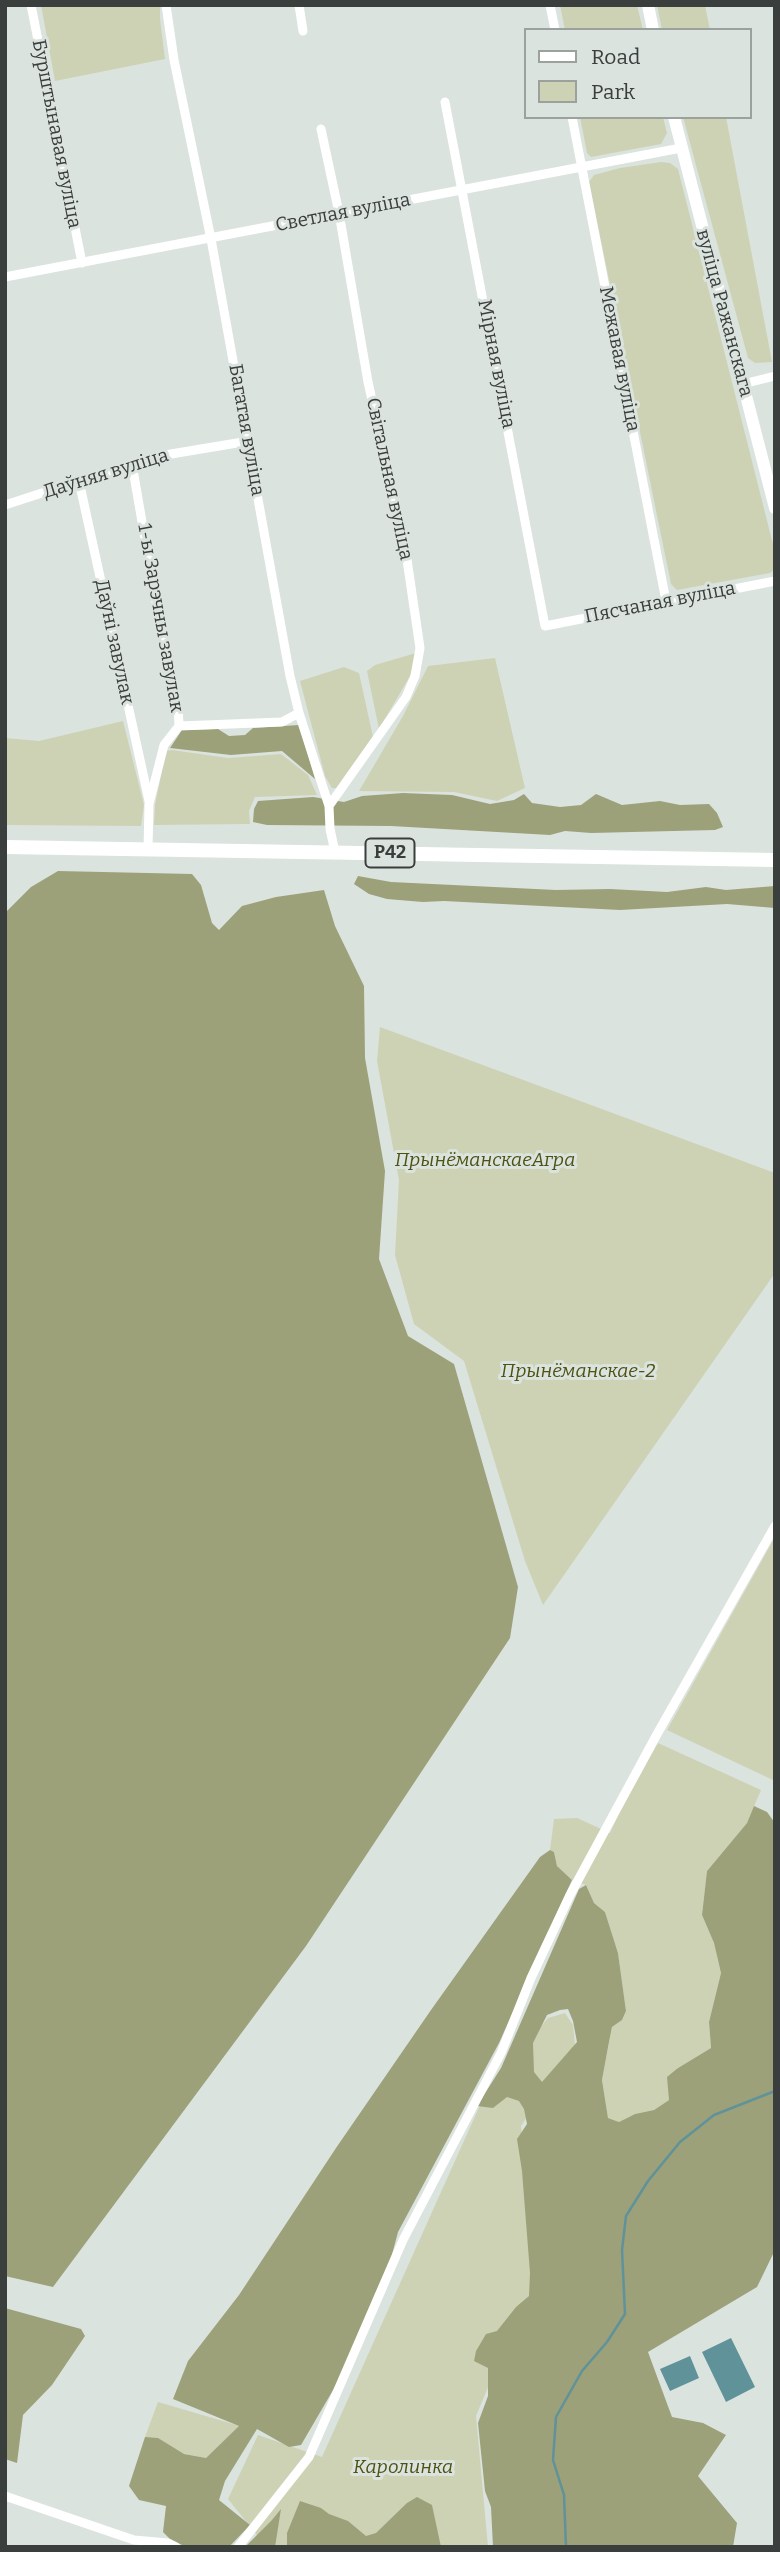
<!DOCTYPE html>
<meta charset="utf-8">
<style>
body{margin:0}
#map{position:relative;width:780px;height:2552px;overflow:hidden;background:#dbe3de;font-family:Bitter,serif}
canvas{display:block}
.frame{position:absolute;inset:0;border:7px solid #3a3e3c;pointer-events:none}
.legend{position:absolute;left:524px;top:28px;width:228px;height:91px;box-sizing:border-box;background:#dbe3de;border:2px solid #9ba19d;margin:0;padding:9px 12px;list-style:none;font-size:21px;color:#3a3e3c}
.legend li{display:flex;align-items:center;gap:14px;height:35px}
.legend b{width:35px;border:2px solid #9ba19d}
</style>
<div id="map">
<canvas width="780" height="2552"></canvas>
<div class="frame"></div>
<ul class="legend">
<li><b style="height:9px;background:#fff"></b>Road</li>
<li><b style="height:19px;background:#ced2b4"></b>Park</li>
</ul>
</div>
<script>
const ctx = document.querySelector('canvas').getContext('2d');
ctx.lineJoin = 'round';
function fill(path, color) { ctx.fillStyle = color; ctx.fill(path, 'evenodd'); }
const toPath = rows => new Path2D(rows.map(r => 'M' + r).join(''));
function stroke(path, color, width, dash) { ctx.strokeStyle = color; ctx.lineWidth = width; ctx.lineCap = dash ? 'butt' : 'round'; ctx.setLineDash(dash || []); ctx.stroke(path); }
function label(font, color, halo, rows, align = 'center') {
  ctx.font = font + ' Bitter,serif'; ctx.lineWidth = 6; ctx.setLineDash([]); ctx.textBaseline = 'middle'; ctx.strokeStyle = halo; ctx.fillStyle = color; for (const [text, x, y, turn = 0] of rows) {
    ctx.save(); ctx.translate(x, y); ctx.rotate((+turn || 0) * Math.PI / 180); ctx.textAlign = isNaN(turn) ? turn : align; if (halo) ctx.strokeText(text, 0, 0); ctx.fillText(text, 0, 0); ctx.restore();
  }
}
fill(toPath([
 [41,5,160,5,160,19,165,59,55,81],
 [560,5,637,5,643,30,565,30],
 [657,5,705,5,710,30,662,30],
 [580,117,663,117,667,133,661,144,591,157,587,153],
 [683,117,726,117,772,362,755,363,748,358],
 [661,162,670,163,678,169,775,552,775,569,770,573,677,590,671,584,589,182,594,175,620,168],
 [416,653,410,676,379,729,367,671,375,665],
 [495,658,525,788,497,801,454,792,359,791,403,716,428,666],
 [344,667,359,673,373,737,338,788,332,788,325,776,300,681],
 [123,721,144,805,141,826,5,825,5,738,39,741],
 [172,750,228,758,281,754,308,775,317,795,255,797,249,811,250,824,154,825,155,805,166,751],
 [380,1027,775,1173,775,1273,543,1605,525,1561,464,1361,414,1324,395,1255,399,1180,377,1061],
 [775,1537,775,1781,667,1730],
 [658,1743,761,1790,747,1823,707,1871,702,1915,714,1943,721,1973,709,2022,711,2048,678,2068,669,2100,654,2110,635,2114,619,2122,608,2118,602,2080,612,2027,622,2020,626,2011,618,1953,605,1912,594,1903,586,1885,572,1880,557,1866,554,1852,550,1850,554,1819,577,1818,610,1833,621,1809],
 [565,2013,573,2025,575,2045,521,2126,536,2294,517,2318,476,2416,488,2547,253,2547,257,2535,228,2499,258,2435,322,2457,485,2094,548,2018],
 [158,2402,240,2426,206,2458,184,2454,145,2437]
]), '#ced2b4');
fill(toPath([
 [299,725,315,779,282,751,231,755,170,748,182,730,218,729,229,736,245,735,253,728],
 [403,793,452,795,490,804,514,800,524,794,532,803,560,807,581,805,596,794,622,805,660,801,680,805,709,804,717,813,723,827,715,830,591,833,565,831,550,835,391,826,267,825,253,822,254,809,258,801,313,797,344,802,362,796],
 [58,871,192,874,201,885,212,923,219,930,242,906,276,897,324,890,335,926,364,986,365,1058,385,1171,379,1259,408,1336,454,1364,518,1587,510,1638,306,1946,53,2287,5,2276,5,913,31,887],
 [358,876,391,882,556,890,610,889,667,892,706,887,726,890,775,886,775,908,727,904,620,910,444,901,423,902,387,899,369,894,354,884],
 [754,1806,767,1812,775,1823,775,2250,757,2287,648,2352,672,2417,703,2423,726,2435,698,2476,737,2523,733,2547,493,2547,491,2507,485,2491,478,2423,488,2396,488,2368,474,2361,476,2351,486,2334,497,2331,516,2307,529,2296,530,2273,522,2171,517,2139,527,2124,524,2109,519,2101,507,2097,493,2108,477,2106,501,2068,579,1889,586,1885,594,1903,605,1912,618,1953,626,2011,622,2020,612,2027,609,2042,602,2080,608,2118,619,2122,635,2114,654,2110,669,2100,667,2077,678,2068,711,2048,709,2022,721,1973,714,1943,702,1915,707,1871,747,1823],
 [568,2009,573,2021,577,2042,542,2082,534,2072,533,2043,547,2015,560,2010],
 [550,1850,554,1852,557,1866,572,1880,499,2043,398,2232,389,2266,336,2385,301,2445,289,2447,257,2429,225,2481,219,2500,250,2525,229,2547,186,2547,170,2539,163,2532,166,2506,139,2500,129,2486,145,2437,158,2438,184,2454,206,2458,239,2426,173,2399,188,2361,239,2295,336,2148,431,2010,540,1857],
 [5,2308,81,2329,85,2336,52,2385,23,2415,17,2463,5,2459],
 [417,2497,432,2505,441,2547,287,2547,287,2533,300,2501,321,2508,329,2514,348,2521,366,2536,376,2533,407,2503],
 [281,2509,275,2547,245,2547,272,2520]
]), '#9ca17a');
fill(toPath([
 [731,2338,755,2387,726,2402,702,2352],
 [690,2356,699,2378,670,2391,660,2369]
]), '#60929a');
stroke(toPath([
 [566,2547,564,2495,553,2460,556,2417,582,2371,607,2342,625,2314,622,2250,626,2216,648,2181,680,2142,714,2115,775,2091]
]), '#60929a', 2.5);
stroke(toPath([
 [31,5,82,263],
 [166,5,174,60,211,239,290,676,299,713,329,806,330,829,335,852],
 [299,5,303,31],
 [550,5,555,30],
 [445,102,545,626,775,581],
 [572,117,666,601],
 [321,129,339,213,368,382,406,553,420,648,415,676,406,697,329,806],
 [5,277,681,148],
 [743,384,775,376],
 [132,464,157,608,178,704,179,726,164,745,149,804,148,850],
 [79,481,149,801],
 [5,505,153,457,249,441],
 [179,726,282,722,299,713],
 [5,2496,134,2540,168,2543,176,2547],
 [238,2547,309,2457,403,2240,501,2053,531,1978,570,1895,656,1736,775,1526]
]), '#fff', 9);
stroke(toPath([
 [648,5,653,30],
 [674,117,775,508]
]), '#fff', 12);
stroke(toPath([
 [5,847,775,860]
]), '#fff', 14);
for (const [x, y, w] of [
 [390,853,49]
]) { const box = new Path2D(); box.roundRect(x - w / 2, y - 14.5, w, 29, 5); ctx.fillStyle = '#dbe3de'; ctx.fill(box); stroke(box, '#3a3e3c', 2); }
label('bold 18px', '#3a3e3c', null, [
 ["Р42",390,853]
]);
label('19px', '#3a3e3c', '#dbe3de', [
 ["Бурштынавая вуліца",56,134,79],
 ["Светлая вуліца",343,213,-11],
 ["вуліца Ражанскага",724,313,75],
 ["Межавая вуліца",619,359,79],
 ["Мірная вуліца",496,364,79],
 ["Багатая вуліца",246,430,80],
 ["Даўняя вуліца",106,474,-17],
 ["Світальная вуліца",389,479,78],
 ["Пясчаная вуліца",660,603,-11],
 ["1-ы Зарэчны завулак",160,618,80],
 ["Даўні завулак",114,642,78]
]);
label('italic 19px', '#4d5211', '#dbe3de', [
 ["ПрынёманскаеАгра",485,1161],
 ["Прынёманскае-2",578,1372],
 ["Каролинка",403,2468]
]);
</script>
